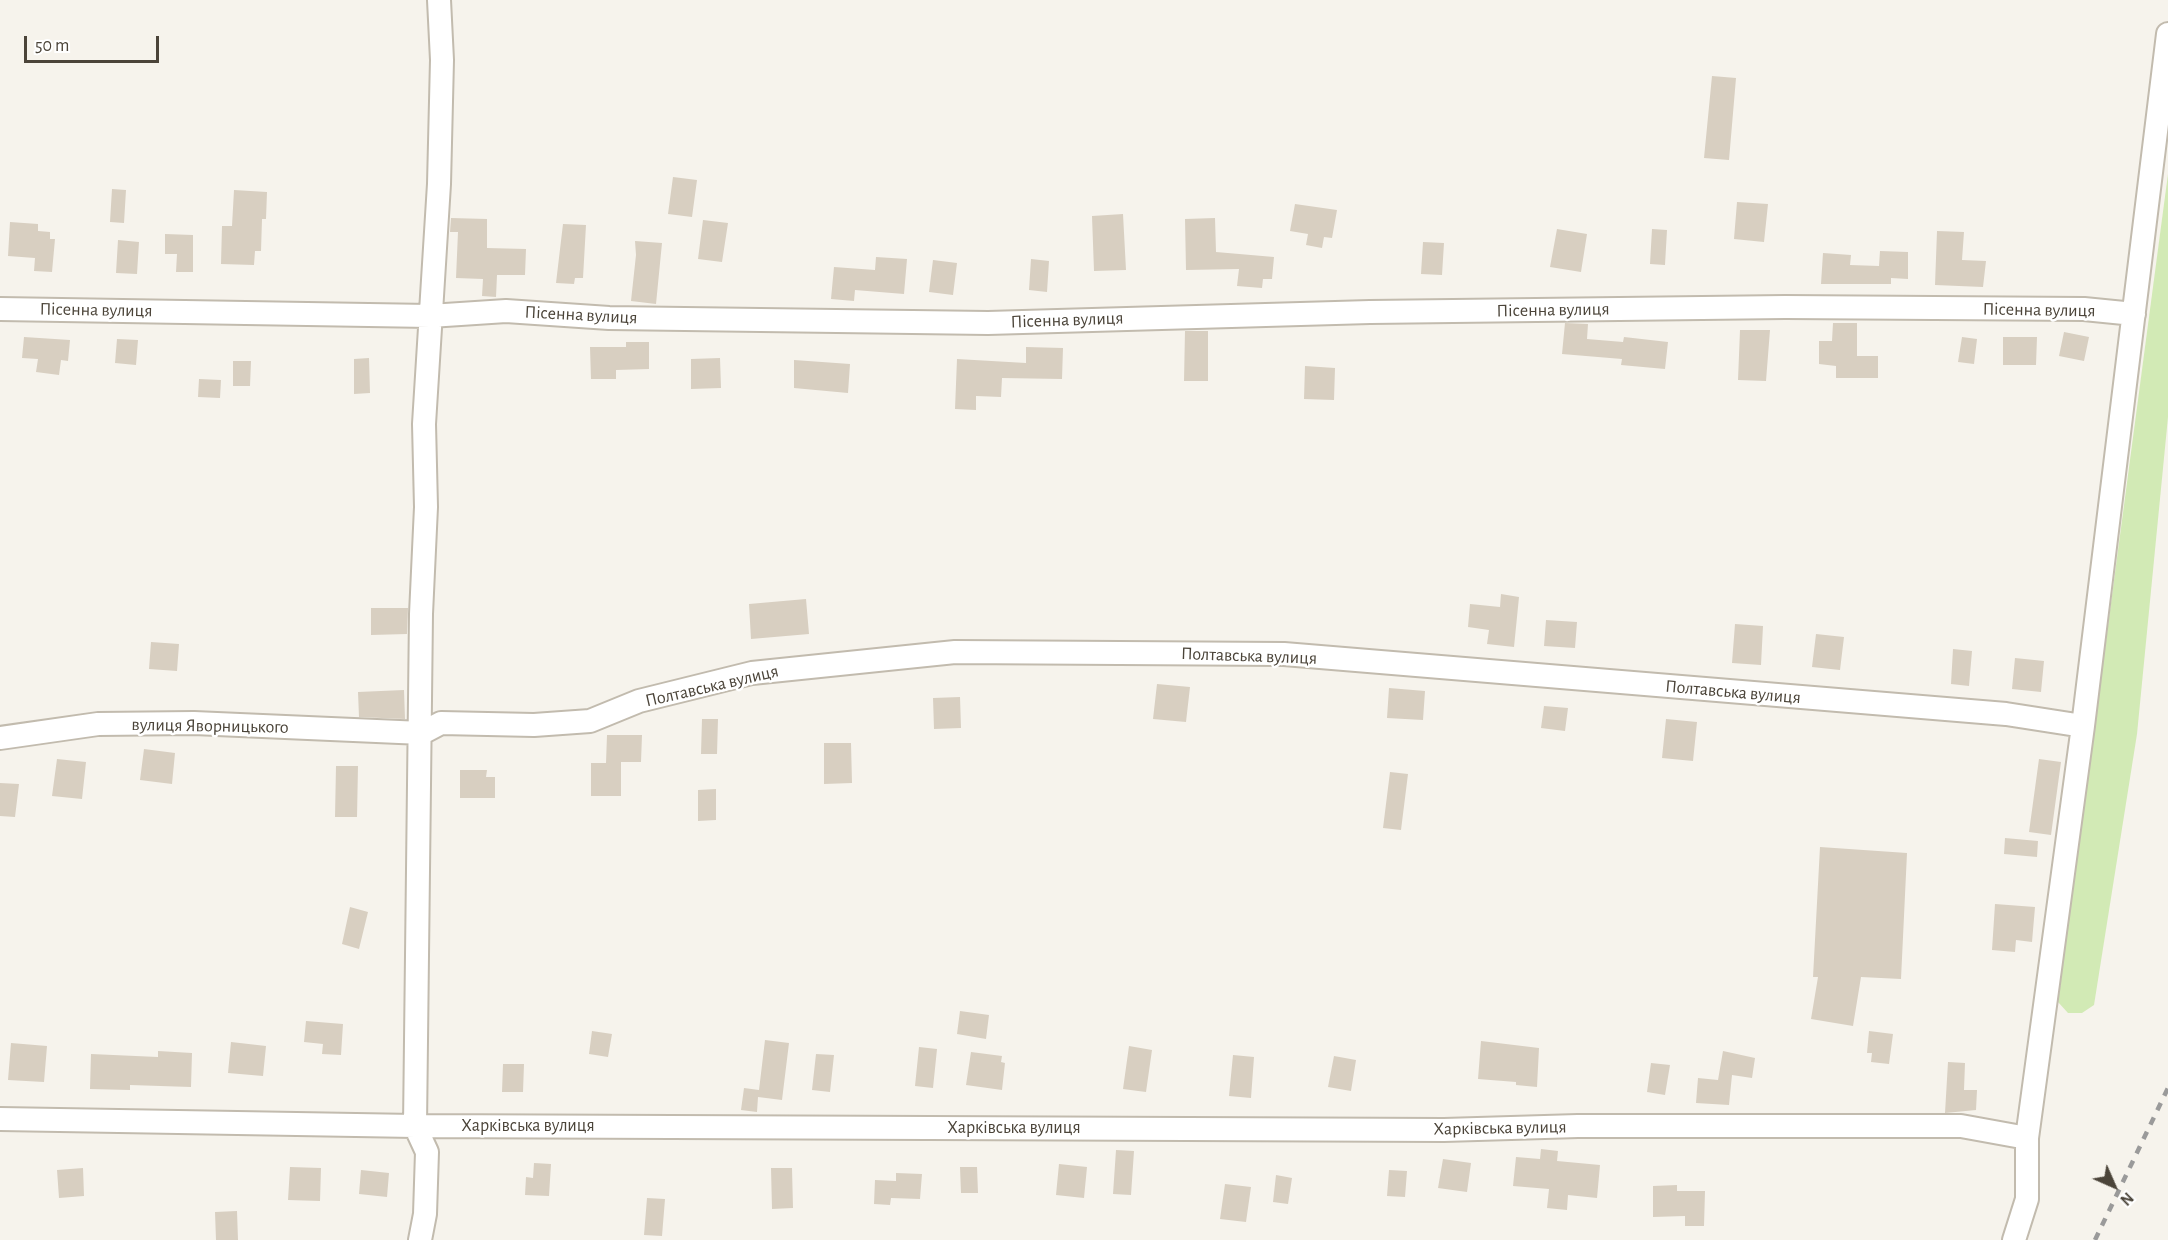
<!DOCTYPE html>
<meta charset="utf-8">
<style>
body{margin:0}
#map{position:relative;width:2168px;height:1240px;overflow:hidden;background:#f6f3ec;font-family:"Alegreya Sans",sans-serif}
canvas{display:block}
.north{position:absolute;left:2084px;top:1156px;width:60px;height:60px;-webkit-text-stroke:4px #fff;paint-order:stroke;rotate:135deg;font-size:16px;font-weight:700;line-height:24px;text-align:center;color:#4b4439}
.north::after{content:'';display:block;margin:auto;width:21px;height:27px;background:#4b4439;clip-path:polygon(50% 0,100% 100%,50% 72%,0 100%)}
.scale{position:absolute;left:24px;top:36px;width:135px;height:27px;box-sizing:border-box;border:3px solid #4b4439;border-top:0;padding-left:8px;font-size:18px;line-height:21px;white-space:nowrap;color:#4b4439;-webkit-text-stroke:4px #fff;paint-order:stroke}
</style>
<div id="map">
<canvas width="2168" height="1240"></canvas>
<div class="north">N</div>
<div class="scale">50 m</div>
</div>
<script>
const ctx = document.querySelector('canvas').getContext('2d');
ctx.lineJoin = 'round';
function fill(path, color) { ctx.fillStyle = color; ctx.fill(path, 'evenodd'); }
const toPath = rows => new Path2D(rows.map(r => 'M' + r).join(''));
function stroke(path, color, width, dash) { ctx.strokeStyle = color; ctx.lineWidth = width; ctx.lineCap = dash ? 'butt' : 'round'; ctx.setLineDash(dash || []); ctx.stroke(path); }
function label(font, color, halo, rows, align = 'center') {
  ctx.font = font + ' "Alegreya Sans",sans-serif'; ctx.lineWidth = 5; ctx.setLineDash([]); ctx.textBaseline = 'middle'; ctx.strokeStyle = halo; ctx.fillStyle = color; for (const [text, x, y, turn = 0] of rows) {
    ctx.save(); ctx.translate(x, y); ctx.rotate((+turn || 0) * Math.PI / 180); ctx.textAlign = isNaN(turn) ? turn : align; if (halo) ctx.strokeText(text, 0, 0); ctx.fillText(text, 0, 0); ctx.restore();
  }
}
fill(toPath([
 [2168,174,2168,417,2137,734,2094,1005,2082,1013,2068,1013,2058,1002]
]), '#d2eab5');
fill(toPath([
 [1712,76,1736,78,1729,160,1704,158],
 [673,177,697,180,692,217,668,214],
 [112,189,126,190,124,223,110,222],
 [234,190,267,192,266,219,262,219,261,251,255,251,254,265,221,264,222,226,232,226],
 [1737,202,1768,204,1764,242,1734,239],
 [1295,204,1337,210,1332,238,1324,237,1322,248,1306,245,1308,234,1290,231],
 [1123,214,1126,270,1094,271,1092,216],
 [451,218,487,219,487,248,526,249,525,275,497,275,496,297,482,296,483,279,456,278,458,232,450,232],
 [1215,218,1216,252,1274,257,1272,279,1263,279,1262,288,1237,286,1239,269,1186,270,1185,219],
 [703,220,728,223,722,262,698,259],
 [10,222,38,224,38,231,50,232,50,239,55,239,52,272,34,271,35,258,8,256],
 [563,224,586,225,583,278,575,278,574,284,556,283],
 [1557,229,1587,234,1581,272,1550,267],
 [1652,229,1667,230,1665,265,1650,264],
 [1937,231,1964,232,1962,260,1986,261,1983,287,1935,285],
 [165,234,193,235,193,272,176,272,177,254,165,254],
 [118,240,139,242,137,274,116,273],
 [635,241,662,243,656,304,631,301,636,255],
 [1423,242,1444,243,1442,275,1421,274],
 [1880,251,1908,252,1908,279,1891,278,1891,284,1821,284,1823,253,1851,255,1850,265,1879,266],
 [876,257,907,259,904,294,855,290,854,301,831,299,834,267,875,270],
 [1031,259,1049,261,1047,292,1029,290],
 [933,260,957,263,953,295,929,292],
 [1565,323,1588,324,1587,339,1623,342,1624,337,1668,342,1665,369,1621,365,1622,359,1562,354],
 [1833,323,1857,323,1857,356,1878,356,1878,378,1836,378,1836,366,1819,364,1819,341,1832,341],
 [1740,330,1770,330,1766,381,1738,380],
 [1185,331,1208,331,1208,381,1184,381],
 [2064,332,2089,337,2084,361,2059,356],
 [24,337,70,340,68,361,61,360,59,375,36,372,38,359,22,358],
 [1962,337,1977,339,1974,364,1958,362],
 [2003,337,2037,337,2036,365,2003,365],
 [117,339,138,340,136,365,115,363],
 [626,342,649,342,649,369,616,370,616,379,591,379,590,347,626,347],
 [1026,347,1063,348,1062,379,1002,378,1001,397,976,396,976,410,955,409,957,359,1026,363],
 [369,358,370,393,354,394,354,359],
 [720,358,721,388,691,389,691,359],
 [794,360,850,364,848,393,794,388],
 [233,361,251,361,250,386,233,386],
 [1305,366,1335,368,1334,400,1304,399],
 [199,379,221,380,220,398,198,397],
 [1501,594,1519,597,1514,647,1487,644,1489,630,1468,627,1470,604,1500,607],
 [806,599,809,634,751,639,749,604],
 [371,608,408,608,407,634,371,635],
 [1546,620,1577,622,1575,648,1544,646],
 [1735,624,1763,626,1761,665,1732,663],
 [1816,634,1844,637,1840,670,1812,667],
 [151,642,179,644,177,671,149,669],
 [1953,649,1972,651,1969,686,1951,684],
 [2015,658,2044,661,2041,692,2012,689],
 [1157,684,1190,687,1186,722,1153,719],
 [1389,688,1425,691,1423,720,1387,718],
 [404,690,405,719,359,717,358,692],
 [960,697,961,728,934,729,933,698],
 [1544,706,1568,708,1565,731,1541,728],
 [702,719,718,719,717,754,701,754],
 [1666,719,1697,722,1693,761,1662,758],
 [607,735,642,735,641,762,621,762,621,796,591,796,591,763,606,763],
 [824,743,851,743,852,783,824,784],
 [144,749,175,753,172,784,140,780],
 [57,759,86,762,82,799,52,796],
 [2039,759,2061,762,2051,835,2029,832],
 [336,766,358,766,357,817,335,817],
 [460,770,487,770,486,777,495,777,495,798,460,798],
 [1390,772,1408,774,1401,830,1383,828],
 [0,783,19,784,15,817,0,816],
 [716,789,716,820,698,821,698,790],
 [2005,838,2038,841,2037,857,2004,854],
 [1820,847,1907,853,1901,979,1861,977,1853,1026,1811,1019,1818,977,1813,977],
 [1995,904,2035,907,2032,942,2016,940,2015,952,1992,950],
 [350,907,368,912,359,949,342,944],
 [960,1011,989,1015,986,1039,957,1034],
 [306,1021,343,1024,341,1055,322,1054,323,1044,304,1042],
 [592,1031,612,1034,608,1057,589,1054],
 [1869,1031,1893,1034,1889,1064,1871,1062,1872,1053,1867,1053],
 [765,1040,789,1043,782,1100,758,1097,757,1112,741,1110,744,1088,759,1090],
 [1481,1041,1539,1048,1537,1087,1516,1085,1516,1082,1478,1079],
 [231,1042,266,1046,263,1076,228,1073],
 [11,1043,47,1046,44,1082,8,1080],
 [1129,1046,1152,1050,1146,1092,1123,1089],
 [919,1047,937,1049,933,1088,915,1086],
 [158,1051,192,1053,191,1087,130,1085,130,1090,90,1089,91,1054,158,1057],
 [1723,1051,1755,1058,1752,1078,1732,1075,1729,1105,1696,1103,1698,1078,1718,1080],
 [971,1052,1002,1056,1001,1062,1005,1063,1002,1090,966,1085],
 [816,1054,834,1055,830,1092,812,1090],
 [1233,1055,1254,1057,1251,1098,1229,1096],
 [1334,1056,1356,1060,1351,1091,1328,1087],
 [1948,1062,1965,1063,1964,1090,1977,1090,1976,1110,1945,1113],
 [1651,1063,1670,1065,1665,1095,1647,1092],
 [503,1064,524,1064,523,1092,502,1092],
 [1541,1149,1558,1151,1557,1161,1600,1165,1597,1198,1568,1195,1567,1210,1547,1208,1549,1189,1513,1186,1516,1157,1540,1159],
 [1116,1150,1134,1151,1131,1195,1113,1194],
 [1443,1159,1471,1163,1467,1192,1438,1188],
 [534,1163,551,1164,549,1196,525,1195,526,1177,533,1178],
 [1059,1164,1087,1167,1084,1198,1056,1195],
 [290,1167,321,1168,320,1201,288,1200],
 [960,1167,977,1167,978,1193,961,1193],
 [83,1168,84,1196,59,1198,57,1170],
 [771,1168,792,1168,793,1208,772,1209],
 [361,1170,389,1173,387,1197,359,1194],
 [1389,1170,1407,1171,1405,1197,1387,1196],
 [896,1173,922,1174,920,1199,891,1198,890,1205,874,1204,875,1180,896,1181],
 [1276,1175,1292,1178,1288,1204,1273,1202],
 [1225,1184,1251,1187,1246,1222,1220,1219],
 [1677,1185,1677,1191,1705,1191,1704,1226,1685,1226,1685,1216,1653,1217,1653,1186],
 [647,1198,665,1199,662,1236,644,1235],
 [237,1211,238,1240,216,1240,215,1212]
]), '#d8cfc1');
const minor = toPath([
 [0,309,430,316,506,311,609,318,988,323,1370,312,1785,307,2084,309,2134,314],
 [0,738,98,724,194,723,422,733,441,723,534,725,590,721,639,701,752,673,955,652,1284,654,2006,714,2083,726],
 [0,1119,415,1126,1444,1130,1578,1126,1961,1126,2027,1138],
 [420,1240,425,1214,427,1152,415,1126,421,614,426,507,424,424,439,184,442,60,439,0],
 [2014,1240,2027,1199,2027,1138,2083,726,2168,34]
]);
stroke(minor, '#c2bbae', 26);
stroke(minor, '#fff', 22);
stroke(toPath([
 [2095,1240,2168,1088]
]), '#9a9a9a', 4.5, [8, 8]);
label('18px', '#4b4439', '#fff', [
 ["Пісенна вулиця",96,310,1],
 ["Пісенна вулиця",1553,310,-1],
 ["Пісенна вулиця",2039,310,1],
 ["Пісенна вулиця",581,315,3],
 ["Пісенна вулиця",1067,320,-2],
 ["Полтавська вулиця",1249,656,2],
 ["Полтавська вулиця",712,686,-13],
 ["Полтавська вулиця",1733,692,5],
 ["вулиця Яворницького",210,726,1],
 ["Харківська вулиця",528,1126],
 ["Харківська вулиця",1014,1128],
 ["Харківська вулиця",1500,1128,-1]
]);
</script>
